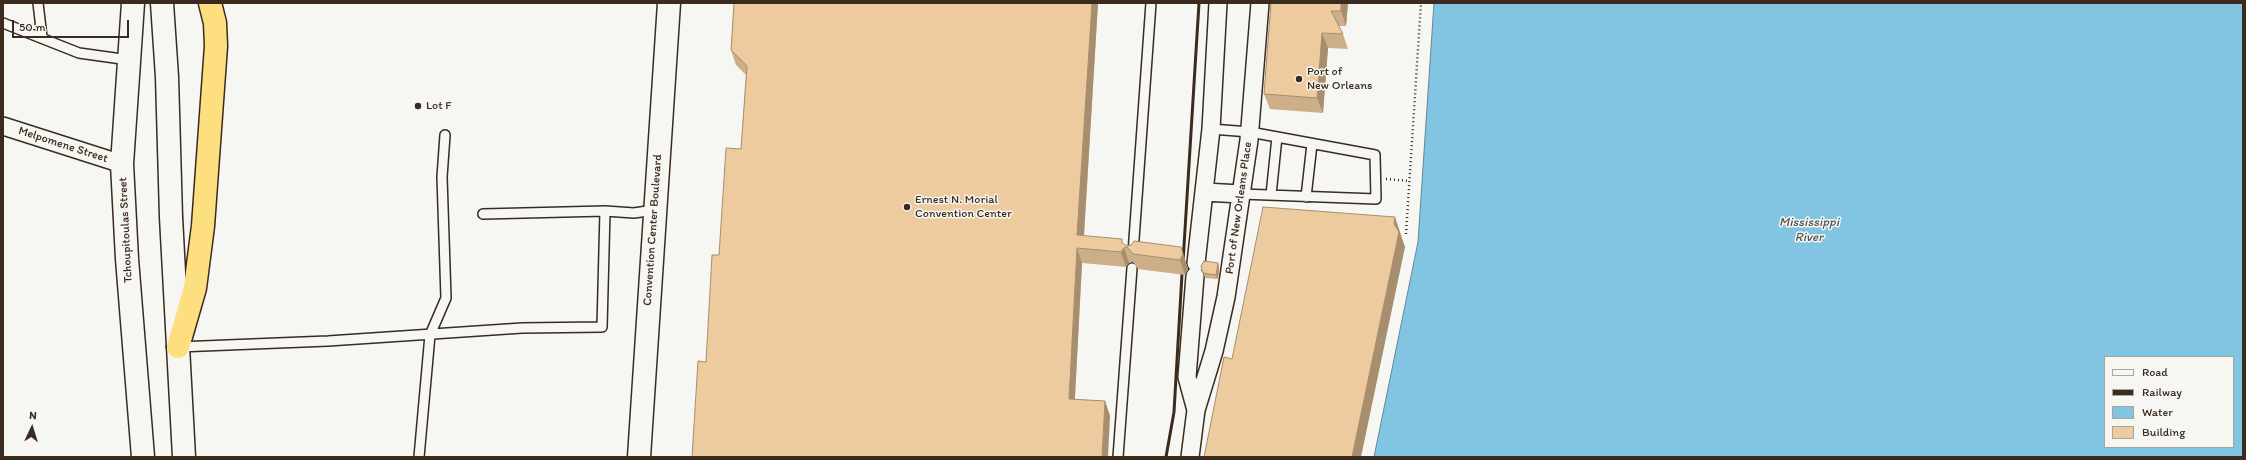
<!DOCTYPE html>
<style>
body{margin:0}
#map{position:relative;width:2246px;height:460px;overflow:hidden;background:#f6f6f2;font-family:Itim,sans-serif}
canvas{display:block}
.frame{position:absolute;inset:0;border:4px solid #3b2a1e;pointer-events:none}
.legend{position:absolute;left:2104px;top:356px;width:130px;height:92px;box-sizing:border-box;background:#f6f6f2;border:1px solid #aba49d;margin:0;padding:5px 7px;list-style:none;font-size:12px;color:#3b2a1e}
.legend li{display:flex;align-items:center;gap:8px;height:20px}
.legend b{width:20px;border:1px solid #aba49d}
.north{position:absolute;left:12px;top:408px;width:40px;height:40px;-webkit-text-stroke:3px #f6f6f2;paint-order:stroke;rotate:4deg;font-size:11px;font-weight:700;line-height:16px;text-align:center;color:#3b2a1e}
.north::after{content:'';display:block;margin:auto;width:14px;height:18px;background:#3b2a1e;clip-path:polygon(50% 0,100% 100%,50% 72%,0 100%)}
.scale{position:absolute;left:12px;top:20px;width:117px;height:18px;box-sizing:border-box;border:2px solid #3b2a1e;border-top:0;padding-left:5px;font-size:12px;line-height:14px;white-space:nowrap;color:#3b2a1e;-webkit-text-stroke:3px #f6f6f2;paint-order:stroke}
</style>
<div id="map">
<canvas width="2246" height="460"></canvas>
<div class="frame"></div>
<ul class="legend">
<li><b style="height:5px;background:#f6f6f2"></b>Road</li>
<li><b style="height:5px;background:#3b2a1e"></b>Railway</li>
<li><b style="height:11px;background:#82c5e3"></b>Water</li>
<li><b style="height:11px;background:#edcb9e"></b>Building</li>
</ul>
<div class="north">N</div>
<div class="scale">50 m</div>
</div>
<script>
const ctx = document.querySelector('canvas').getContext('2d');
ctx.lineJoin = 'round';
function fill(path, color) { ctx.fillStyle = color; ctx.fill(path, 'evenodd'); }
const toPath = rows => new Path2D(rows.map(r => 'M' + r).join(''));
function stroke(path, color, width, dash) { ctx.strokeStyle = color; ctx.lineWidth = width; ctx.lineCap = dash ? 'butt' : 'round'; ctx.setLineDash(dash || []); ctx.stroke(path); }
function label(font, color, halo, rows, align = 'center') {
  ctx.font = font + ' Itim,sans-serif'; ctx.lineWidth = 3; ctx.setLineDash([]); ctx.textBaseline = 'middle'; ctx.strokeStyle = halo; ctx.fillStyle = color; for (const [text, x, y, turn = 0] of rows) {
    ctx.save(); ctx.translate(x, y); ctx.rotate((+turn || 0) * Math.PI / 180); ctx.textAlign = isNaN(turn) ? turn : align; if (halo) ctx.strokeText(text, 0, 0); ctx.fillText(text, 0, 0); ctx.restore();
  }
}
const water = toPath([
 [1434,3,2243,3,2243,457,1374,457,1418,242,1434,3],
 [2105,357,2233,357,2233,447,2105,447,2105,357]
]);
fill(water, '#82c5e3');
stroke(water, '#668794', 1);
const service = toPath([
 [38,3,42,37],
 [3,23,79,53,129,60],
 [1211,129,1250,132,1375,155,1376,199,1241,194],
 [1271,195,1277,137],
 [1306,197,1312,144],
 [483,214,605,211],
 [1133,253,1151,3],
 [178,347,328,341,522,328,602,327,605,211,634,213,654,210],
 [419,457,430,335,446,298,442,177,445,135],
 [1118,457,1132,268]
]);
const minor = toPath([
 [3,126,122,164],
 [1204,192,1241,194],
 [1196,263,1211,129,1218,3],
 [1195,276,1187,377,1196,410,1214,351,1226,297,1249,140,1260,3],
 [1190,457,1196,410]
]);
const tertiary = toPath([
 [133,3,122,164,127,259,143,457],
 [162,3,167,77,171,217,184,457],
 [639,457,669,3]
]);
const motorway = toPath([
 [178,347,195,288,203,226,216,46,215,23,210,3]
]);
stroke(service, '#3b2a1e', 12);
stroke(minor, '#3b2a1e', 20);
stroke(tertiary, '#3b2a1e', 25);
stroke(motorway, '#3b2a1e', 25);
stroke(toPath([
 [1386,179,1410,181],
 [1406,234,1421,3]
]), '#3b2a1e', 2.5, [1, 3]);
stroke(service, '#f6f6f2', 9);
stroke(minor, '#f6f6f2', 17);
stroke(tertiary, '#f6f6f2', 22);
stroke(motorway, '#fedf80', 22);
stroke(toPath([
 [1183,262,1199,3],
 [1166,457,1174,412,1182,274]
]), '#3b2a1e', 3);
fill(toPath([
 [734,3,1098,3,1084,236,1123,244,1127,246,1181,247,1188,269,1185,275,1138,269,1133,262,1129,263,1126,267,1082,263,1075,399,1105,401,1110,416,706,362,719,255,741,149,746,75,736,65,731,50],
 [1271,3,1348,3,1346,26,1339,26,1343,34,1348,49,1328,48,1323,113,1270,109,1264,94],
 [1218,263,1219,267,1218,279,1205,278,1201,266]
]), '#ccaf88');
fill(toPath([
 [1092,3,1098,3,1083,250,1077,235],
 [1341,3,1348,3,1346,26,1341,11],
 [1322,33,1328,48,1323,113,1317,98],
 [1395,217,1405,247,1361,457,1352,457,1394,224],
 [1181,247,1188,269,1185,275,1180,260],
 [1077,248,1082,263,1074,413,1069,399],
 [1124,248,1129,263,1126,267,1121,252],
 [1218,263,1219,267,1218,279,1216,275],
 [1105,401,1110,416,1108,457,1102,457]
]), '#a68e6f');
const building = toPath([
 [734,3,1092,3,1077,235,1122,239,1122,243,1127,246,1131,245,1134,241,1181,247,1183,254,1180,260,1133,254,1127,247,1124,248,1121,252,1077,248,1069,399,1105,401,1102,457,692,457,698,361,706,362,712,255,719,255,726,148,741,149,747,66,731,50,734,3],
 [1271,3,1341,3,1341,11,1331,11,1343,34,1322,33,1317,98,1264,94,1271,3],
 [1263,207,1395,217,1394,224,1399,232,1352,457,1204,457,1224,357,1232,359,1263,207],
 [1204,261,1218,263,1216,275,1203,273,1201,266,1204,261]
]);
fill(building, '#edcb9e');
stroke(building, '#a68e6f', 1);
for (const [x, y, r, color] of [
 [1299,79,4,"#3b2a1e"],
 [418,106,4,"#3b2a1e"],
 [907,207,4,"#3b2a1e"]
]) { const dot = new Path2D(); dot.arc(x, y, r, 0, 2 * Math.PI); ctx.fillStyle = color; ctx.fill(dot); stroke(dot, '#f6f6f2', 1.5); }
label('12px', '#3b2a1e', '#f6f6f2', [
 ["Port of",1307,72],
 ["New Orleans",1307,86],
 ["Lot F",426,106],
 ["Ernest N. Morial",915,200],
 ["Convention Center",915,214]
], 'left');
label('12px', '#3b2a1e', '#f6f6f2', [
 ["Melpomene Street",63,145,18],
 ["Port of New Orleans Place",1239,208,-82],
 ["Tchoupitoulas Street",126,230,-93],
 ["Convention Center Boulevard",653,230,-86]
]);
label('italic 13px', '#505859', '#f6f6f2', [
 ["Mississippi",1809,223],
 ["River",1809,238]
]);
</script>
